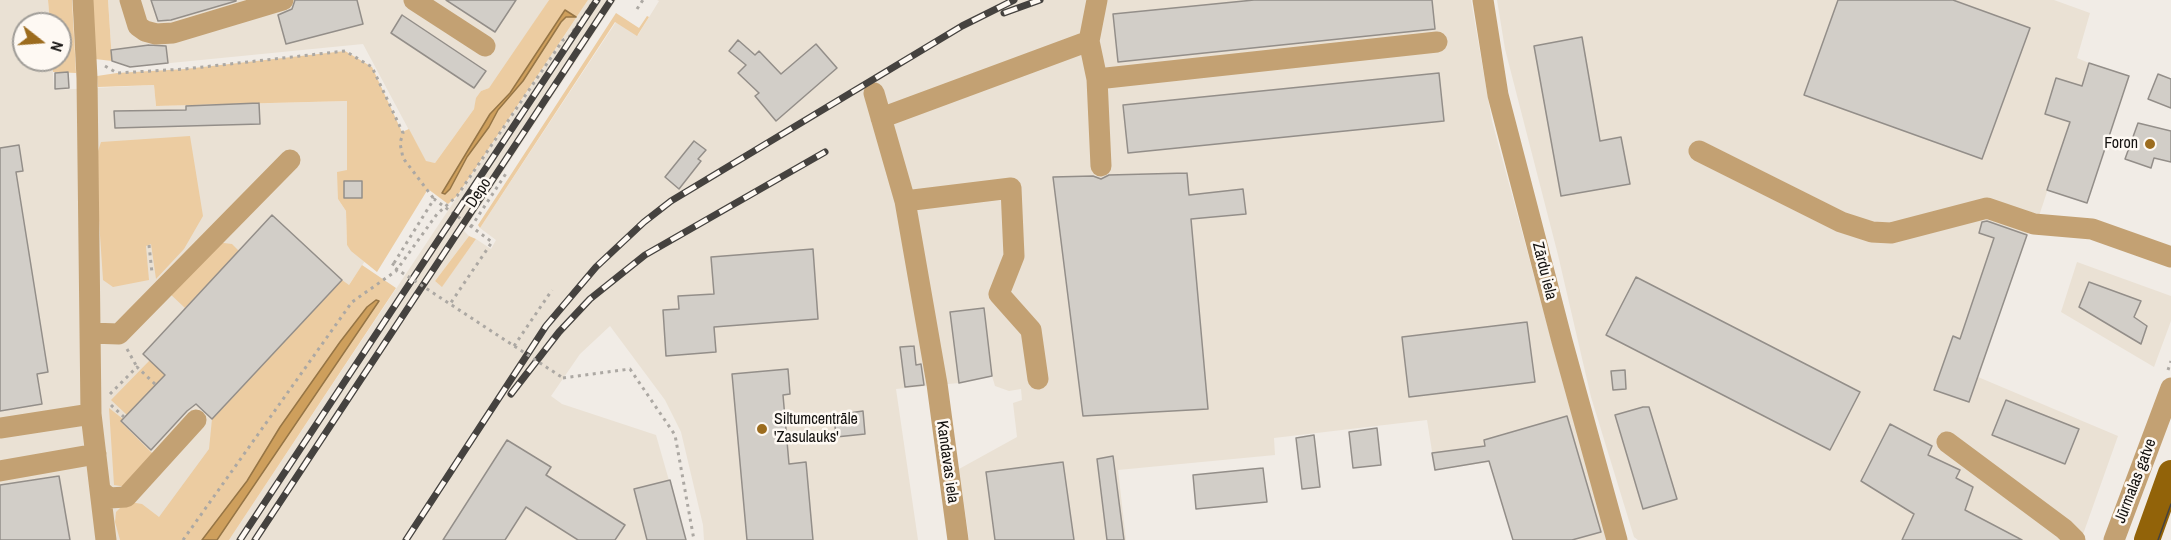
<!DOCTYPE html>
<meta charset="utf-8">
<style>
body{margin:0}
#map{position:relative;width:2171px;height:540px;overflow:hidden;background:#f1ece6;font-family:"Archivo Narrow",sans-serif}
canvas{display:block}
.north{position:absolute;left:12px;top:12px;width:60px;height:60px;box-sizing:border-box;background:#fef9f3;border:2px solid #a09d98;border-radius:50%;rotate:107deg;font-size:16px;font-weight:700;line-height:24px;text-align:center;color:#141210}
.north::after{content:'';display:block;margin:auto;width:21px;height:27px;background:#9c6c1e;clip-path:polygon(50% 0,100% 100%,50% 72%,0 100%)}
</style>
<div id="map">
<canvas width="2171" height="540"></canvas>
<div class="north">N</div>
</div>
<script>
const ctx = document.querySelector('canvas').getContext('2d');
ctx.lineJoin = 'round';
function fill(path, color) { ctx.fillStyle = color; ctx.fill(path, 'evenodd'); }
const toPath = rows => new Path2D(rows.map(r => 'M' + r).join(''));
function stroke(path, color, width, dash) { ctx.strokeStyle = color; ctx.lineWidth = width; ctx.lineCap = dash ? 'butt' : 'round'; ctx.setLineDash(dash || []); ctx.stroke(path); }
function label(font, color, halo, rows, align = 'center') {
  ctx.font = font + ' "Archivo Narrow",sans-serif'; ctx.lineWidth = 5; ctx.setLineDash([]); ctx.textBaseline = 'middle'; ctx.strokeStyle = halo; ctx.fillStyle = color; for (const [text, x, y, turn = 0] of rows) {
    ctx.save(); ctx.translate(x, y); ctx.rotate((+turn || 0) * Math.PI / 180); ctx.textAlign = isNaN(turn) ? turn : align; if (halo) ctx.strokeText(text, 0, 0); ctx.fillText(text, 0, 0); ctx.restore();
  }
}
fill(toPath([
 [0,0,48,0,50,24,24,24,24,60,52,60,54,90,154,85,156,106,348,101,347,170,338,199,346,211,347,245,365,261,258,420,170,540,0,540],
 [108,0,549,0,499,76,489,88,481,91,474,109,435,163,426,162,363,44,130,67,112,61],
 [588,0,616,0,464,231,469,236,435,281,442,286,476,239,491,249,496,240,480,228,616,22,638,35,659,1,657,0,1471,0,1492,121,1566,394,1608,540,1513,540,1489,462,1435,470,1427,420,1274,438,1275,455,1118,470,1126,540,969,540,959,469,1017,437,1013,403,1022,400,1021,389,1009,391,995,386,992,376,959,383,896,389,918,540,704,540,703,525,681,432,665,400,610,326,580,354,551,396,562,404,656,435,686,540,229,540],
 [1497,0,2054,0,2090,13,2077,58,2089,63,2082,86,2056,78,2045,114,2070,122,2039,216,2028,232,1978,377,2118,436,2081,540,1638,540,1634,537,1591,397,1558,255,1505,49],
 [2077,262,2171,296,2171,321,2154,367,2061,312]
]), '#eae1d4');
fill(toPath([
 [48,0,72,0,76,73,53,72,52,60,60,60,60,24,50,24],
 [92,0,108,0,112,61,95,59],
 [549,0,588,0,457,196,448,204,428,189,377,272,351,251,347,245,346,211,338,199,337,172,347,170,347,101,156,106,154,85,98,87,97,76,117,73,185,69,345,51,372,67,402,132,409,129,426,161,435,163,474,109,476,98,481,91,489,88],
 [616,13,639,28,647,16,649,17,637,36,615,22,480,228,478,225],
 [190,136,203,216,184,249,156,279,151,244,146,246,149,280,113,287,103,280,95,160,101,142],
 [469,236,476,239,442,287,435,281],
 [216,242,232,244,239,251,185,308,167,291],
 [362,265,396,288,229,540,120,540,115,522,116,512,122,506,130,502,142,504,159,517,209,449,212,419,342,280,349,285],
 [150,360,165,375,127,415,111,400],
 [109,408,123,419,121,422,154,455,126,487,114,485]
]), '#eccca1');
const water = toPath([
 [565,10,576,17,566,17,561,22,523,81,498,110,489,127,467,157,450,189,445,194,442,193,490,114,510,93,565,10],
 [376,300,379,301,217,540,202,540,247,481,280,427,340,342,367,307,376,300]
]);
fill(water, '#ce9f5c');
stroke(water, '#967545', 1.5);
const building = toPath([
 [151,0,236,0,236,1,171,20,158,21,151,0],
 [295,0,357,0,363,24,286,44,278,15,292,9,295,0],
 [446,0,516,0,495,32,446,0],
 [1254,0,1432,0,1435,29,1118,62,1113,14,1254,0],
 [1838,0,1953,0,2030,28,1982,159,1804,95,1838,0],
 [402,15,486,71,474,88,391,33,402,15],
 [1582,37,1600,141,1621,137,1630,184,1561,196,1534,46,1582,37],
 [738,40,755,55,759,51,781,74,816,44,837,68,776,121,755,96,759,93,738,73,746,65,729,51,738,40],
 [149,45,166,46,168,63,130,67,112,61,111,50,149,45],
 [2089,63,2129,76,2087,203,2047,190,2070,122,2045,114,2056,78,2082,86,2089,63],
 [68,72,69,88,55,89,55,73,68,72],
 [1439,73,1444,121,1128,153,1123,105,1439,73],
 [2158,74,2171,79,2171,108,2148,99,2158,74],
 [259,103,260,124,115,128,114,111,186,110,186,106,259,103],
 [2138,123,2171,131,2171,162,2154,158,2151,168,2125,159,2138,123],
 [694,141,706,150,698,159,701,161,679,189,665,177,694,141],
 [19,145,23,171,16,172,48,372,37,374,42,404,0,411,0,148,19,145],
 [1187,173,1189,195,1243,189,1246,214,1191,219,1208,409,1083,416,1053,177,1093,176,1101,179,1109,175,1187,173],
 [344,181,362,181,362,198,344,198,344,181],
 [272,215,342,280,212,419,196,404,187,411,151,450,121,421,165,375,143,354,272,215],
 [1987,221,2027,235,1969,402,1934,390,1953,336,1960,339,1994,238,1979,233,1982,222,1987,221],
 [813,249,818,319,714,327,716,352,666,356,663,310,679,309,678,296,714,294,711,257,813,249],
 [1636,277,1860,392,1830,450,1606,335,1636,277],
 [2089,282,2141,301,2134,317,2147,326,2141,344,2079,307,2089,282],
 [984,308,992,376,959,383,950,312,984,308],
 [1527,322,1535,382,1409,397,1402,337,1527,322],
 [914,346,916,365,921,364,924,385,905,387,900,347,914,346],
 [788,369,790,394,783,395,789,464,806,462,813,540,747,540,732,374,788,369],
 [1625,370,1626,389,1613,390,1611,371,1625,370],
 [2006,400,2079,429,2065,464,1992,435,2006,400],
 [1643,407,1649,407,1677,499,1643,509,1615,415,1643,407],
 [863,411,865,434,836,437,834,415,863,411],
 [1567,416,1601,532,1572,540,1513,540,1489,461,1435,470,1432,453,1485,446,1484,440,1567,416],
 [1890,424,1932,446,1928,455,1960,470,1956,478,1973,487,1965,510,2022,540,1902,540,1914,514,1861,481,1890,424],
 [1377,428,1381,465,1353,468,1349,432,1377,428],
 [1314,435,1320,487,1302,489,1296,438,1314,435],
 [507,440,551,467,546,475,625,525,615,540,578,540,526,507,505,540,443,540,507,440],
 [1113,456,1124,540,1107,540,1097,459,1113,456],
 [1063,462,1074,540,995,540,986,472,1063,462],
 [1263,468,1267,502,1196,509,1193,475,1263,468],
 [59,476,70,540,0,540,0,485,59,476],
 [670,480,686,540,647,540,634,489,670,480]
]);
fill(building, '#d2cec8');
stroke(building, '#938e89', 1.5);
stroke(toPath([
 [637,9,643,0],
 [105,66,117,73,185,69,345,51,372,67,403,133,400,143,403,158,434,199],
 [471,227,507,172],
 [149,245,152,273],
 [394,263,434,199,492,242,450,304],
 [514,346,552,290],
 [127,349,137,367],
 [2168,370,2171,361],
 [563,378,630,369,675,435,694,540],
 [110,394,137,367,156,385],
 [111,405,125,418],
 [183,540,352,302,396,271,437,214,457,196,563,40,569,37,591,5,591,0]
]), '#aca8a3', 3, [3, 4.5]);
stroke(toPath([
 [130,0,138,26,145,31,156,34,173,33,283,0],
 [414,0,485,46],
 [1483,0,1498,95,1562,341,1617,540],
 [1089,41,1097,0],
 [1097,79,1437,42],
 [874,93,905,201,937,384,958,540],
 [881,118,1089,41,1097,79,1101,166],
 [1699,151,1841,222,1872,232,1891,233,1987,208,2034,224,2092,229,2171,257],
 [905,201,1011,188,1014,256,999,294,1031,330,1038,379],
 [90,333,119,334,290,160],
 [91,414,100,490,109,498,126,497,196,420],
 [0,428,91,414,87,78,83,0],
 [1947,442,2064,529,2075,540],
 [0,471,96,454],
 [100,490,106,540],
 [2114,540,2171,388]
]), '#c3a173', 21);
stroke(toPath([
 [2147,540,2171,473]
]), '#926309', 26);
stroke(toPath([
 [2158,540,2171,504]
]), '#45423f', 1.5);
const rail = toPath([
 [1004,13,1040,0],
 [511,394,559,332,590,299,645,255,825,152],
 [240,540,597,0],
 [255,540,611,0],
 [406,540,546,326,596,267,644,222,671,201,962,26,1014,0]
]);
stroke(rail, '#45423f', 7);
stroke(rail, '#fef9f3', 4.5, [14]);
stroke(toPath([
 [394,263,392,266,563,378]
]), '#aca8a3', 3, [3, 4.5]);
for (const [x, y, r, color] of [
 [2150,144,6,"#9c6c1e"],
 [762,429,6,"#9c6c1e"]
]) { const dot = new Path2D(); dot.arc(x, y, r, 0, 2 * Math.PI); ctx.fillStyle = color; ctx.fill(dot); stroke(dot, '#fef9f3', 2); }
label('16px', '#141210', '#fef9f3', [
 ["Foron",2138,144],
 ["Siltumcentrāle",774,420,"left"],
 ["'Zasulauks'",774,438,"left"]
], 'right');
label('16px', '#141210', '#fef9f3', [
 ["Depo",479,193,-57],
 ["Zārdu iela",1544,271,76],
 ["Kandavas iela",947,462,82],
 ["Jūrmalas gatve",2136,481,-69]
]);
</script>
